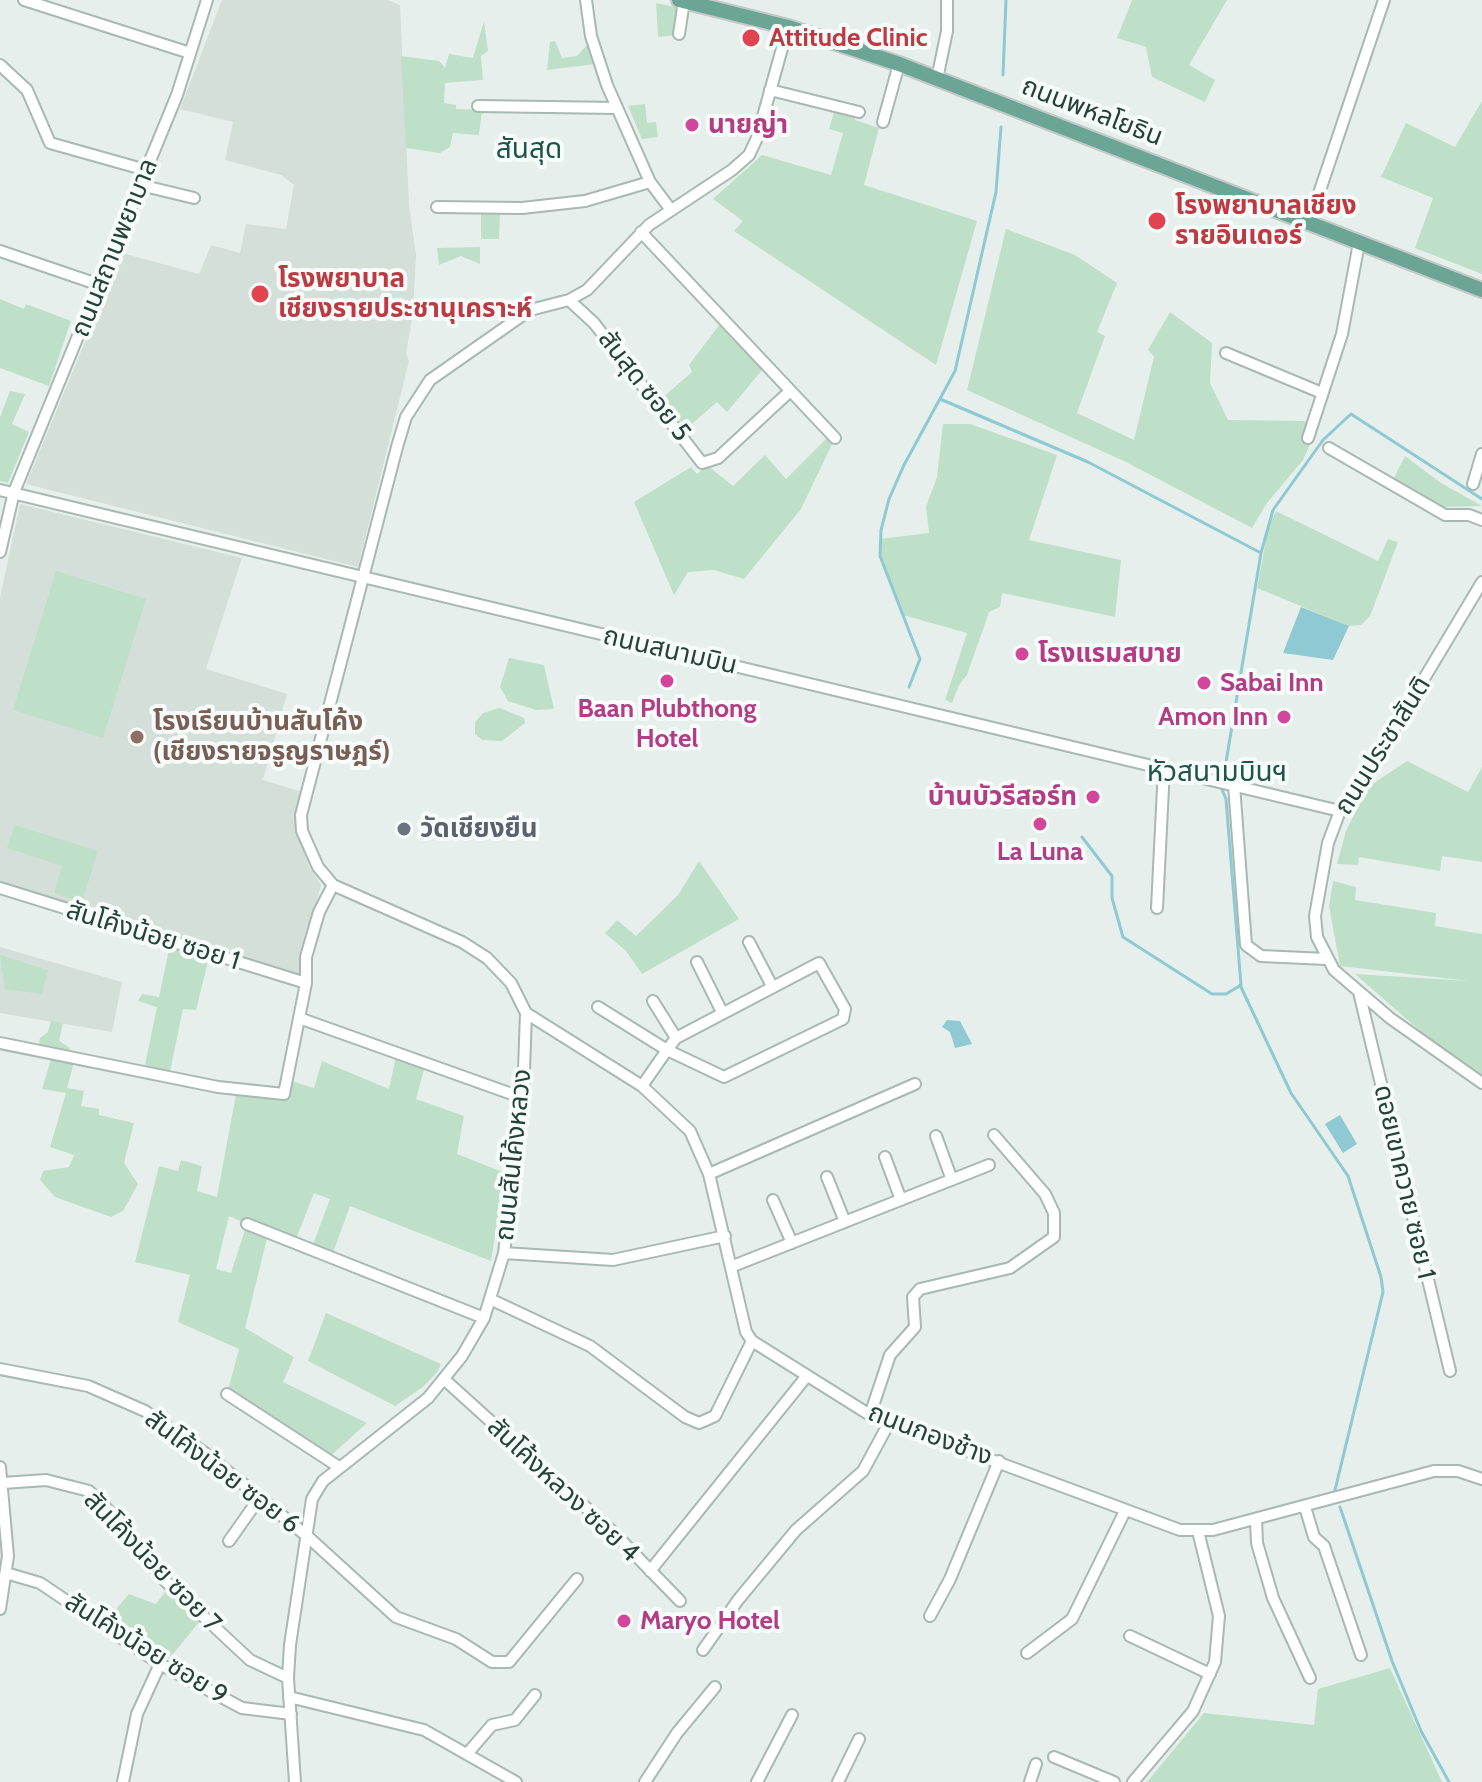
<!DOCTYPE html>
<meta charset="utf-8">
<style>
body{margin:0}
canvas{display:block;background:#e6efeb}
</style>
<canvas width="1482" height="1782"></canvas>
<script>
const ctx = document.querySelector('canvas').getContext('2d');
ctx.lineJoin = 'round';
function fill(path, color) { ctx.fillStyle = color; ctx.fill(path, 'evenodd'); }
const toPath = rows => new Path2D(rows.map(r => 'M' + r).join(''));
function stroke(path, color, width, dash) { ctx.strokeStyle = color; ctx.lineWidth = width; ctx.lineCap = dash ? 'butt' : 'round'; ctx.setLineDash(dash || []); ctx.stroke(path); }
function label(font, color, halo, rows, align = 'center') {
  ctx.font = font + ' Cabin,"Noto Sans Thai",sans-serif'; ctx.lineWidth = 8; ctx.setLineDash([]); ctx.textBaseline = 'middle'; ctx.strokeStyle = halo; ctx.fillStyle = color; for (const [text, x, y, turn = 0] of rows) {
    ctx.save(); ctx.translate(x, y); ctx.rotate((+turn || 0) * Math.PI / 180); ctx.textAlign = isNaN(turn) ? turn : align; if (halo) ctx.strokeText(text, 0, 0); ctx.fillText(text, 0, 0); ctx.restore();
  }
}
fill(toPath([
 [222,0,388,0,400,5,409,205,416,255,413,314,406,353,409,361,358,567,26,484,122,253,199,274,211,245,240,253,246,224,286,229,294,185,281,175,225,160,233,122,180,109],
 [20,504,242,558,206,669,287,694,263,780,302,792,296,824,309,866,321,885,298,976,0,883,0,598],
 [0,947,122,982,112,1032,0,1013]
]), '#d4dfda');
fill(toPath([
 [1132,0,1227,0,1189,65,1215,80,1205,102,1152,77,1146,47,1117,38],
 [656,3,679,8,677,35,658,37],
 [484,21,488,51,481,56,483,80,445,83,444,103,456,105,456,109,482,110,479,135,453,133,450,147,440,153,406,148,401,56,439,61,445,68,449,54,473,58],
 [555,41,562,58,577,56,589,43,595,64,547,70,550,42],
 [1482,101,1482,274,1415,248,1433,198,1381,177,1406,123,1455,147],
 [645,104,647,123,656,122,658,137,642,139,628,106],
 [836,106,854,111,855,120,879,128,864,185,977,221,936,365,734,231,743,221,713,199,762,155,831,175,843,133,829,129],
 [481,212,500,212,499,239,481,239],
 [1006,229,1075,255,1117,283,1097,332,1105,336,1077,413,1134,440,1154,357,1148,350,1170,312,1212,343,1210,383,1228,420,1306,421,1316,431,1303,460,1267,503,1252,528,1126,462,967,390],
 [480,247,480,264,461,256,439,265,437,248],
 [0,299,24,309,26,304,71,321,49,386,0,368],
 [720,324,763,369,727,412,717,402,685,430,662,398,692,372,689,365],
 [10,391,25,394,12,424,29,432,8,483,0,481,0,417],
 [943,424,970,424,1057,455,1029,540,1121,560,1115,617,1002,593,1000,607,989,612,967,675,959,685,952,703,945,700,967,633,903,615,880,556,880,539,929,533,926,507,937,477],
 [835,438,801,509,744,579,714,570,688,572,674,595,634,502,691,467,697,474,707,465,733,486,765,455,786,479,826,439],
 [1405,456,1441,483,1482,506,1441,507,1394,478],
 [1276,511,1378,561,1388,539,1398,542,1370,616,1361,625,1349,626,1257,588,1269,524],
 [56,571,146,599,103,738,13,710],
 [509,658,544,665,554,709,536,710,508,701,500,687],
 [500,708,524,718,525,723,502,741,482,740,475,734,475,722,483,713],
 [1407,761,1468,792,1482,767,1482,862,1442,856,1440,871,1359,857,1358,865,1337,864,1346,831,1368,787],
 [15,825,98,851,82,902,54,893,62,866,7,848],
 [699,861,739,919,642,974,626,951,605,933,617,920,636,936,678,895],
 [1333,881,1356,887,1355,900,1436,913,1435,926,1482,934,1482,1076,1427,1037,1355,974,1469,981,1340,966,1329,906],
 [170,945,209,957,196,1010,183,1009,170,1071,145,1065,157,1007,138,1001,142,994,159,997],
 [0,955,48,970,42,994,5,989],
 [51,1021,63,1023,59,1041,70,1048,67,1053,38,1048,40,1038,48,1032],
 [397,1051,426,1062,416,1099,464,1116,457,1154,505,1173,491,1261,350,1206,331,1258,311,1250,330,1199,314,1193,294,1244,268,1234,245,1328,294,1357,283,1382,367,1423,327,1459,227,1394,239,1349,178,1322,190,1275,135,1262,159,1166,178,1171,181,1160,202,1166,197,1191,217,1197,237,1089,289,1096,291,1081,314,1088,322,1061,389,1089],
 [229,1216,247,1224,231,1273,216,1269],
 [52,1056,74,1062,67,1088,84,1091,81,1106,99,1109,99,1115,134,1123,124,1163,138,1184,123,1211,111,1217,55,1197,40,1180,43,1171,69,1167,74,1155,50,1147,66,1093,42,1089],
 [326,1313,441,1364,438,1371,423,1387,395,1406,308,1361],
 [167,1589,200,1621,169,1659,93,1616,103,1603,116,1609,129,1594,156,1604],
 [1390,1668,1442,1782,1147,1782,1204,1713,1314,1725,1318,1689]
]), '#bfe0c8');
fill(toPath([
 [1301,607,1349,626,1333,660,1283,653],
 [947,1020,960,1021,972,1044,955,1048,950,1032,942,1027],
 [1340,1115,1357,1144,1343,1153,1325,1124]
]), '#8ec9d4');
stroke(toPath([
 [1003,75,1006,0],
 [940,399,1088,462,1261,553,1225,768],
 [1261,553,1273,510,1323,440,1351,414,1482,499],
 [909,687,920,659,880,556,881,530,889,499,904,465,955,371,996,192,1001,127],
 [1082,837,1112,876,1112,898,1123,937,1212,994,1226,994,1241,985,1226,799,1221,787],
 [1240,985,1291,1093,1348,1176,1381,1277,1383,1292,1335,1490],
 [1340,1507,1392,1661,1421,1731,1449,1782]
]), '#8ec9d4', 3);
const minor = toPath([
 [24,0,190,53],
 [586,0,591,36,607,85,650,182,671,210],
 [679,34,684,1],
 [0,65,27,90,50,143,146,170],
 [937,79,947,31,947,0],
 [770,90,859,112],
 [478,106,617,108],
 [883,122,899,64],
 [140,185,194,198],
 [437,207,522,208,585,201,650,182],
 [1309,223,1384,0],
 [641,232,835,438],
 [0,251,100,285],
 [569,300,594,323,702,463,718,458,789,392],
 [1226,353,1322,393],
 [1308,438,1342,334,1359,243],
 [1329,448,1445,515,1469,515,1482,520],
 [1473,484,1482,454],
 [0,490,1340,811],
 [0,552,14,492,177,95,207,0],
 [1482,582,1374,762,1340,811,1328,843,1315,916,1317,937,1334,970,1390,1018,1482,1083],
 [1234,785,1246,945,1261,956,1326,959],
 [0,888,306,983],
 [1157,908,1164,768],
 [749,942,772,986],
 [697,962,722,1012],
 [1359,992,1450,1371],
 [653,1001,676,1038],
 [598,1007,667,1050,724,1077,843,1019,845,1009,819,963,676,1038,667,1050,642,1086],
 [526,1013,642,1086,690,1131,709,1174,746,1332,752,1341,870,1415,1180,1530,1213,1530,1434,1471,1458,1471,1482,1479],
 [299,1018,523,1098],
 [0,1043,218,1087,284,1094,306,983,306,957,319,912,333,885],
 [936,1136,952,1180],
 [885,1157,901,1200],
 [709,1174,915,1084],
 [827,1177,845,1222],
 [773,1200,792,1243],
 [247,1224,484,1318],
 [504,1253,613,1260,725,1236],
 [733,1266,989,1165],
 [492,1300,590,1346,685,1417,699,1423,715,1416,752,1341],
 [0,1369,88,1386,145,1411,205,1453,307,1536,396,1617,456,1639,492,1662,509,1662,577,1579],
 [445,1380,613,1532,680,1601],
 [227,1394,339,1467],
 [870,1415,890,1355,915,1327,913,1297,920,1289,1010,1268,1054,1237,1054,1213,1045,1194,994,1135],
 [0,1467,8,1556,0,1609],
 [3,1483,46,1480,89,1491,119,1521,161,1577,250,1660,288,1678],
 [1305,1507,1314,1537,1324,1546,1361,1655],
 [1256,1520,1257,1543,1273,1598,1310,1678],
 [229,1541,258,1500],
 [650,1571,806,1377],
 [6,1573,40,1583,160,1664,242,1708,291,1714],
 [930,1616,950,1579,999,1461],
 [1130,1636,1210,1674],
 [703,1650,738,1600,796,1530,863,1471,889,1423],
 [1027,1653,1072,1619,1125,1511],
 [289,1697,424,1730,516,1782],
 [467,1754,492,1725,515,1720,535,1695],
 [1054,1757,1114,1782],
 [123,1782,137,1714,160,1664],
 [295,1782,288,1678,290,1645,312,1499,323,1481,428,1398,462,1356,484,1318,504,1253,523,1098,526,1013,511,983,487,958,462,942,333,885,318,867,302,831,301,815,397,447,406,417,430,380,530,310,569,300,587,290,649,225,732,170,749,155,757,138,788,27],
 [645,1782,677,1733,715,1687],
 [757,1782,792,1715],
 [838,1782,859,1739],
 [1030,1782,1036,1764],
 [1133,1782,1193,1711,1215,1662,1219,1616,1198,1531]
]);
const major = toPath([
 [679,0,788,27,899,64,1482,290]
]);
stroke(minor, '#a8b8b2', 14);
stroke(major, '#c2cac8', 18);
stroke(minor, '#fff', 10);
stroke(major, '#6aa596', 14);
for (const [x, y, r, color] of [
 [751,38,10,"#e0444e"],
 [692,125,8,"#d1479c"],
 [1157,221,10,"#e0444e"],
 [260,294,10,"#e0444e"],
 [1022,654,8,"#d1479c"],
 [667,681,8,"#d1479c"],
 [1204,683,8,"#d1479c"],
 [1284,717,8,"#d1479c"],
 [137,737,8,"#8d6e63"],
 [1093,797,8,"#d1479c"],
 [1040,824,8,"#d1479c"],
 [404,829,8,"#6b7280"],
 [624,1621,8,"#d1479c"]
]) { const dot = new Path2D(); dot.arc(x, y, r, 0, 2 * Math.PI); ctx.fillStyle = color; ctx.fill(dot); stroke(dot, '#f7fbf9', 3); }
label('bold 26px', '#be3a42', '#f7fbf9', [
 ["Attitude Clinic",769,38],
 ["โรงพยาบาลเชียง",1175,206],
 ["รายอินเดอร์",1175,236],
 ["โรงพยาบาล",278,279],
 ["เชียงรายประชานุเคราะห์",278,309]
], 'left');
label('26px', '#24423a', '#f7fbf9', [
 ["ถนนพหลโยธิน",1092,112,21],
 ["ถนนสถานพยาบาล",115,248,-68],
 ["สันสุด ซอย 5",644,386,52],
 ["ถนนสนามบิน",670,651,13],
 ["ถนนประชาสันติ",1383,746,-58],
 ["สันโค้งน้อย ซอย 1",153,936,17],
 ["ถนนสันโค้งหลวง",514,1155,-84],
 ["ดอยเขาควาย ซอย 1",1404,1182,77],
 ["ถนนกองช้าง",930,1435,21],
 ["สันโค้งน้อย ซอย 6",222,1472,37],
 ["สันโค้งหลวง ซอย 4",563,1490,43],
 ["สันโค้งน้อย ซอย 7",152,1562,46],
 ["สันโค้งน้อย ซอย 9",146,1649,32]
]);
label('bold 26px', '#b23c85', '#f7fbf9', [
 ["นายญ่า",708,125],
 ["โรงแรมสบาย",1038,654],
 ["Sabai Inn",1220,683],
 ["Baan Plubthong",667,709,"center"],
 ["Hotel",667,739,"center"],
 ["Amon Inn",1268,717,"right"],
 ["บ้านบัวรีสอร์ท",1077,797,"right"],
 ["La Luna",1040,852,"center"],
 ["Maryo Hotel",640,1621]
], 'left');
label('bold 26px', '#785e54', '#f7fbf9', [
 ["โรงเรียนบ้านสันโค้ง",153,722],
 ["(เชียงรายจรูญราษฎร์)",153,752]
], 'left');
label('bold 26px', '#5b616d', '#f7fbf9', [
 ["วัดเชียงยืน",420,829]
], 'left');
label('28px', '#1f5548', '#f7fbf9', [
 ["สันสุด",529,150],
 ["หัวสนามบินฯ",1217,773]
]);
</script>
